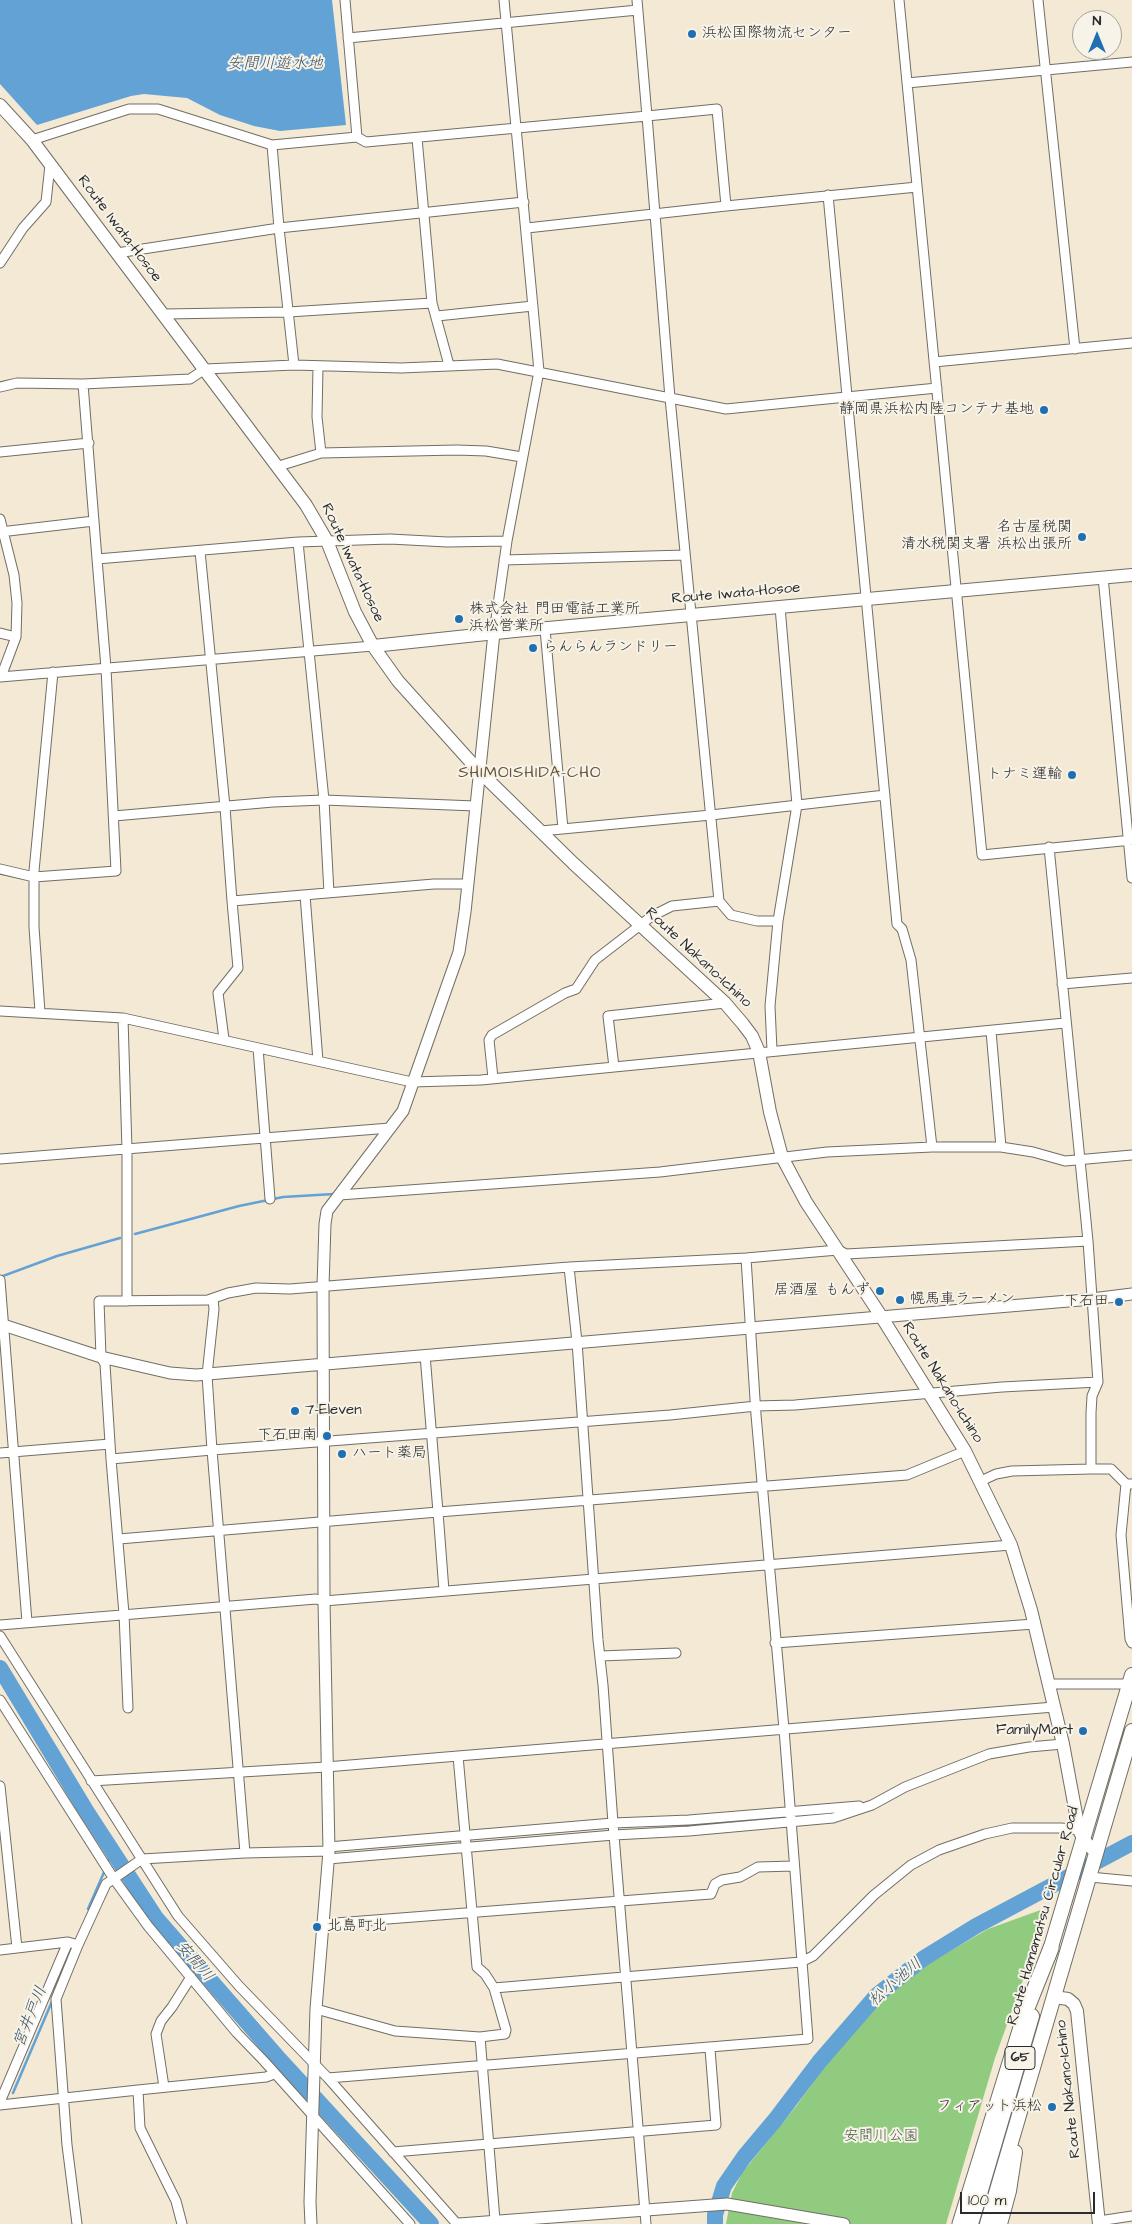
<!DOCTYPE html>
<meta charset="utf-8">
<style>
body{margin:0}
#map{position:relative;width:1132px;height:2224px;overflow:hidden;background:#f3e9d4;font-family:"Architects Daughter",sans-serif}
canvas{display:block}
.north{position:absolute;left:1072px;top:10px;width:50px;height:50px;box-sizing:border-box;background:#f7f3e8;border:1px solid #a5a39c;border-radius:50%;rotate:0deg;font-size:14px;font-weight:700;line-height:20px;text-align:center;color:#2b2b2b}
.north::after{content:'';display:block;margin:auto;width:18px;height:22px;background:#1f6fb2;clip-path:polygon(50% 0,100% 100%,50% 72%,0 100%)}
.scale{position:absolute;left:960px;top:2192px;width:135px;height:22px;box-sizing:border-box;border:2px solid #2b2b2b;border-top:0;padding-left:6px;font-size:15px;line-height:18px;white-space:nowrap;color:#2b2b2b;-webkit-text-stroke:4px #f7f3e8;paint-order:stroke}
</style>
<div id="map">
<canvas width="1132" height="2224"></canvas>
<div class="north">N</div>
<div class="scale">100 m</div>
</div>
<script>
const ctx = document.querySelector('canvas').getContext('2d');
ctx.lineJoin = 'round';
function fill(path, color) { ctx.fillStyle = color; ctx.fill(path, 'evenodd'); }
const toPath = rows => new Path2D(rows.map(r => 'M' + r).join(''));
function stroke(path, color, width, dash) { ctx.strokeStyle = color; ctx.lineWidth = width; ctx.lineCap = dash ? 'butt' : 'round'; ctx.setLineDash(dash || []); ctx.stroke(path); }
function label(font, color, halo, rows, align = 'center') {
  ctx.font = font + ' "Architects Daughter","Klee One",sans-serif'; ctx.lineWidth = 4; ctx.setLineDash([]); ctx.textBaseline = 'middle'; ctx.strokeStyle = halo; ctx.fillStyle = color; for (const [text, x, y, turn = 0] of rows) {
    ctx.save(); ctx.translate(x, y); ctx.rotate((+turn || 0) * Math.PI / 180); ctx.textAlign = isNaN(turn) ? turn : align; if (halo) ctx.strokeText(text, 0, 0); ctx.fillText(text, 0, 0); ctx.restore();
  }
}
fill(toPath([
 [1049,1907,995,2058,946,2224,726,2224,732,2193,742,2173,797,2105,846,2037,876,2003,909,1975,988,1929]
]), '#90cb7f');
fill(toPath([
 [0,0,332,0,346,125,280,131,254,126,220,115,187,98,144,94,131,96,37,125,0,84]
]), '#62a2d5');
stroke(toPath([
 [942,1143,991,1143],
 [135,1234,239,1206,283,1197,334,1194],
 [0,1277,57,1256,120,1238],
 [108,1862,112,1850],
 [88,1909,105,1870],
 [61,1975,70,1950],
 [13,2093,53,1999]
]), '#62a2d5', 2.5);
stroke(toPath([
 [0,1668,85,1809,156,1918,280,2060,431,2224],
 [715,2224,715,2215,724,2186,744,2157,775,2120,819,2062,877,1995,924,1958,976,1926,1132,1843]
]), '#62a2d5', 16);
const minor = toPath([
 [345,0,357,137],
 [637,0,647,116,717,109,726,206,917,187],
 [899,0,982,855,1132,840],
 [1038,0,1075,349],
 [348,38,638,10],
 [907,83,1132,62],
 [417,138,432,303,449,365],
 [32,140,129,109,158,109,272,145,357,137,366,142,647,116,670,398,719,901,672,906,652,916,595,960,576,989,565,993,492,1035,489,1040,493,1078],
 [272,145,279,228,294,365],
 [828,195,897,924,902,929,911,960,932,1147,1001,1147,1033,1152,1065,1161,1132,1155],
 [527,228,726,206],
 [117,253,279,228,524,202],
 [0,263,23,228,46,202,50,165],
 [164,314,288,312,432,303],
 [437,316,533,306],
 [934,362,1132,343],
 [318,367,317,417,321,453],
 [83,384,97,559],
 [0,387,17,383,83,384,190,379,205,369,228,368,294,365,401,368,497,364,726,409,937,388],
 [0,452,89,443],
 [279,466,321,453,457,450,486,451,522,457],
 [0,519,14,575,17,603,16,637,1,677],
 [0,532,94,521],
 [298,542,324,800,329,893],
 [200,551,225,807,232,901,434,884,467,884],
 [504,560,685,555],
 [1103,577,1132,878],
 [545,629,563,829],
 [0,633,16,637],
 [494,633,507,541,539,371,504,0],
 [0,677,373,646],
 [114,816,273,802,324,800,475,806],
 [541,831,711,815,885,795],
 [0,869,34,877,116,871,106,668,97,559,298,542,390,539,447,542,507,541],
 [305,895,318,1061],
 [719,901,731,915,757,921,778,921],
 [1062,984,1132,978],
 [0,1011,123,1018,412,1082,481,1080,1065,1023],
 [40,1012,34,927,34,871,53,672],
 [123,1018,127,1150,127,1301],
 [991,1031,1001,1147],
 [224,1039,218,993,238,968,232,901],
 [258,1048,270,1199],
 [772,1050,770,1006,778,921,797,805,780,607],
 [614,1067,608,1016,725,1003],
 [0,1159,390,1128],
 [339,1195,660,1172,827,1152,932,1147],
 [569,1267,577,1342,598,1640,603,1685,613,1823,646,2224],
 [0,1280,27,1622],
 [213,1299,214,1309,207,1375,212,1450,670,1415,756,1406,795,1405,1002,1387,1098,1382,1088,1241,1049,847],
 [0,1453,110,1444],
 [111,1459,212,1450,245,1853],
 [1091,1469,1111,1469,1126,1484,1132,1484],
 [981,1481,996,1474,1012,1471,1091,1469,1091,1413,1092,1396,1098,1382],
 [1126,1484,1121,1535,1130,1639,1132,1643],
 [119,1539,438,1512,425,1355],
 [444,1591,438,1512,907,1475,965,1451],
 [0,1625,316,1599,324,1601,1011,1545],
 [0,1636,178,1916,239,1986,328,2078,457,2224],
 [775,1643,1034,1624],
 [601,1656,676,1653],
 [1048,1684,1129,1684],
 [0,1700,114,1879,148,1926,237,2033,264,2061,410,2224],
 [128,1708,124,1614,111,1459,105,1364,101,1357,99,1301,208,1300,228,1293,256,1288,290,1289,569,1267,746,1258,838,1250,846,1254,1088,1241],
 [458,1756,1054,1707],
 [91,1781,326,1767,458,1756,477,1967,485,1974,494,1988,506,2030,505,2034,480,2037,495,2220],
 [0,1786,17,1948],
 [328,1847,613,1823,689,1820,859,1806],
 [328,1859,614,1835,689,1831,833,1818,872,1805,905,1787,989,1754,1029,1747,1063,1744],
 [1090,1877,1132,1881],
 [323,1924,711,1894,715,1884,722,1880,740,1877,758,1867,794,1866],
 [0,1950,68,1942],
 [494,1988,801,1962,813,1956,874,1895,911,1865,939,1850,985,1834,1012,1828,1061,1828,1079,1830],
 [316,2009,395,2031,480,2037],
 [328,2078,808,2039,784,1729,756,1415,746,1258],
 [164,2087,156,2034,161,2021,172,2007,191,1977],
 [0,2102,68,1942,78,1945,106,1884,142,1859,245,1853,329,1851],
 [0,2105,138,2090],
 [393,2152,716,2125,710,2049],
 [1099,2221,1132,2216],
 [77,2224,67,2145,56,1999,78,1945],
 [182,2224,176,2201,140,2128,138,2090,266,2077,274,2074]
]);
const tertiary = toPath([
 [0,1324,101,1357,170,1373,196,1375,1092,1299,1132,1294],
 [311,2224,310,2202,316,2009,329,1851,324,1601,323,1286,325,1224,327,1211,403,1111,459,952,465,912,494,633],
 [459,2224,727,2204,844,2224]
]);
const secondary = toPath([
 [0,105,32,140,306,505,327,541,355,612,373,646,398,681,478,770,573,863,725,1003,743,1024,752,1036,759,1052,770,1112,782,1157,806,1202,881,1316,965,1451,1011,1545,1031,1610,1063,1744,1079,1830,1084,1840,1096,1853],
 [373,646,515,631,1132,575],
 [1054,1997,1068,1999,1074,2004,1077,2011,1099,2224]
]);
const primary = toPath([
 [1048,1957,1132,1675],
 [971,2224,1032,2016],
 [987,2224,1132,1731],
 [1000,2224,1009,2191,1015,2152]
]);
const trunk = toPath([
 [960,2224,1027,2008,1051,1948]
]);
stroke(minor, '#716e66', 11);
stroke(tertiary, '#716e66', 13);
stroke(secondary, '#716e66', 14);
stroke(primary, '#716e66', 16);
stroke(trunk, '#716e66', 17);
stroke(minor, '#fff', 9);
stroke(tertiary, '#fff', 11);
stroke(secondary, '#fff', 12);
stroke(primary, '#fff', 14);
stroke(trunk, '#fff', 15);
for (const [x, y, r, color] of [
 [692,34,5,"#1f6fb2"],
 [1044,410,5,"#1f6fb2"],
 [1082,537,5,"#1f6fb2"],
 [459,619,5,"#1f6fb2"],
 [533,648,5,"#1f6fb2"],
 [1072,775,5,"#1f6fb2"],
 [880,1291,5,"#1f6fb2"],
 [900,1300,5,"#1f6fb2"],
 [1119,1302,5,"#1f6fb2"],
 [295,1411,5,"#1f6fb2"],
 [327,1436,5,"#1f6fb2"],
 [342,1454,5,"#1f6fb2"],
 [1083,1731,5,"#1f6fb2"],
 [317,1927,5,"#1f6fb2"],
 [1052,2107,5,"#1f6fb2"]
]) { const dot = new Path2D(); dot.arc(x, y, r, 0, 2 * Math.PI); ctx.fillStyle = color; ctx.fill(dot); stroke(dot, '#f7f3e8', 2); }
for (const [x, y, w] of [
 [1020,2058,30]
]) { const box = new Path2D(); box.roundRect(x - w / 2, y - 11.5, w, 23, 4); ctx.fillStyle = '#f7f3e8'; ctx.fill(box); stroke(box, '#2b2b2b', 1); }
label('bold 14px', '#2b2b2b', null, [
 ["65",1020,2058]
]);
label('15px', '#2b2b2b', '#f7f3e8', [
 ["浜松国際物流センター",702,34,"left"],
 ["静岡県浜松内陸コンテナ基地",1034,410],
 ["名古屋税関",1072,528],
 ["清水税関支署 浜松出張所",1072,545],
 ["株式会社 門田電話工業所",469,610,"left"],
 ["浜松営業所",469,627,"left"],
 ["らんらんランドリー",543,648,"left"],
 ["トナミ運輸",1062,775],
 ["居酒屋 もんず",870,1291],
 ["幌馬車ラーメン",910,1300,"left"],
 ["下石田",1109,1302],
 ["7-Eleven",305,1411,"left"],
 ["下石田南",317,1436],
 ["ハート薬局",352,1454,"left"],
 ["FamilyMart",1073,1731],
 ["北島町北",327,1927,"left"],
 ["フィアット浜松",1042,2107]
], 'right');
label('15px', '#2b2b2b', '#f7f3e8', [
 ["Route Iwata-Hosoe",119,229,53],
 ["Route Iwata-Hosoe",352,563,65],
 ["Route Iwata-Hosoe",736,594,-5],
 ["Route Nakano-Ichino",698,958,43],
 ["Route Nakano-Ichino",942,1383,58],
 ["Route Hamamatsu Circular Road",1044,1916,-74],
 ["Route Nakano-Ichino",1069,2089,-96]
]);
label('15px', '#495b44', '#f7f3e8', [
 ["安間川公園",881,2137]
]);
label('italic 16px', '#3e5566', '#f7f3e8', [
 ["安間川遊水地",275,65],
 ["安間川",194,1962,49],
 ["松小池川",896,1983,-41],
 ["宮井戸川",31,2017,-68]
]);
ctx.letterSpacing = '1px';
label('16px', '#65533c', '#f7f3e8', [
 ["SHIMOISHIDA-CHO",530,774]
]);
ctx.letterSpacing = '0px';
</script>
